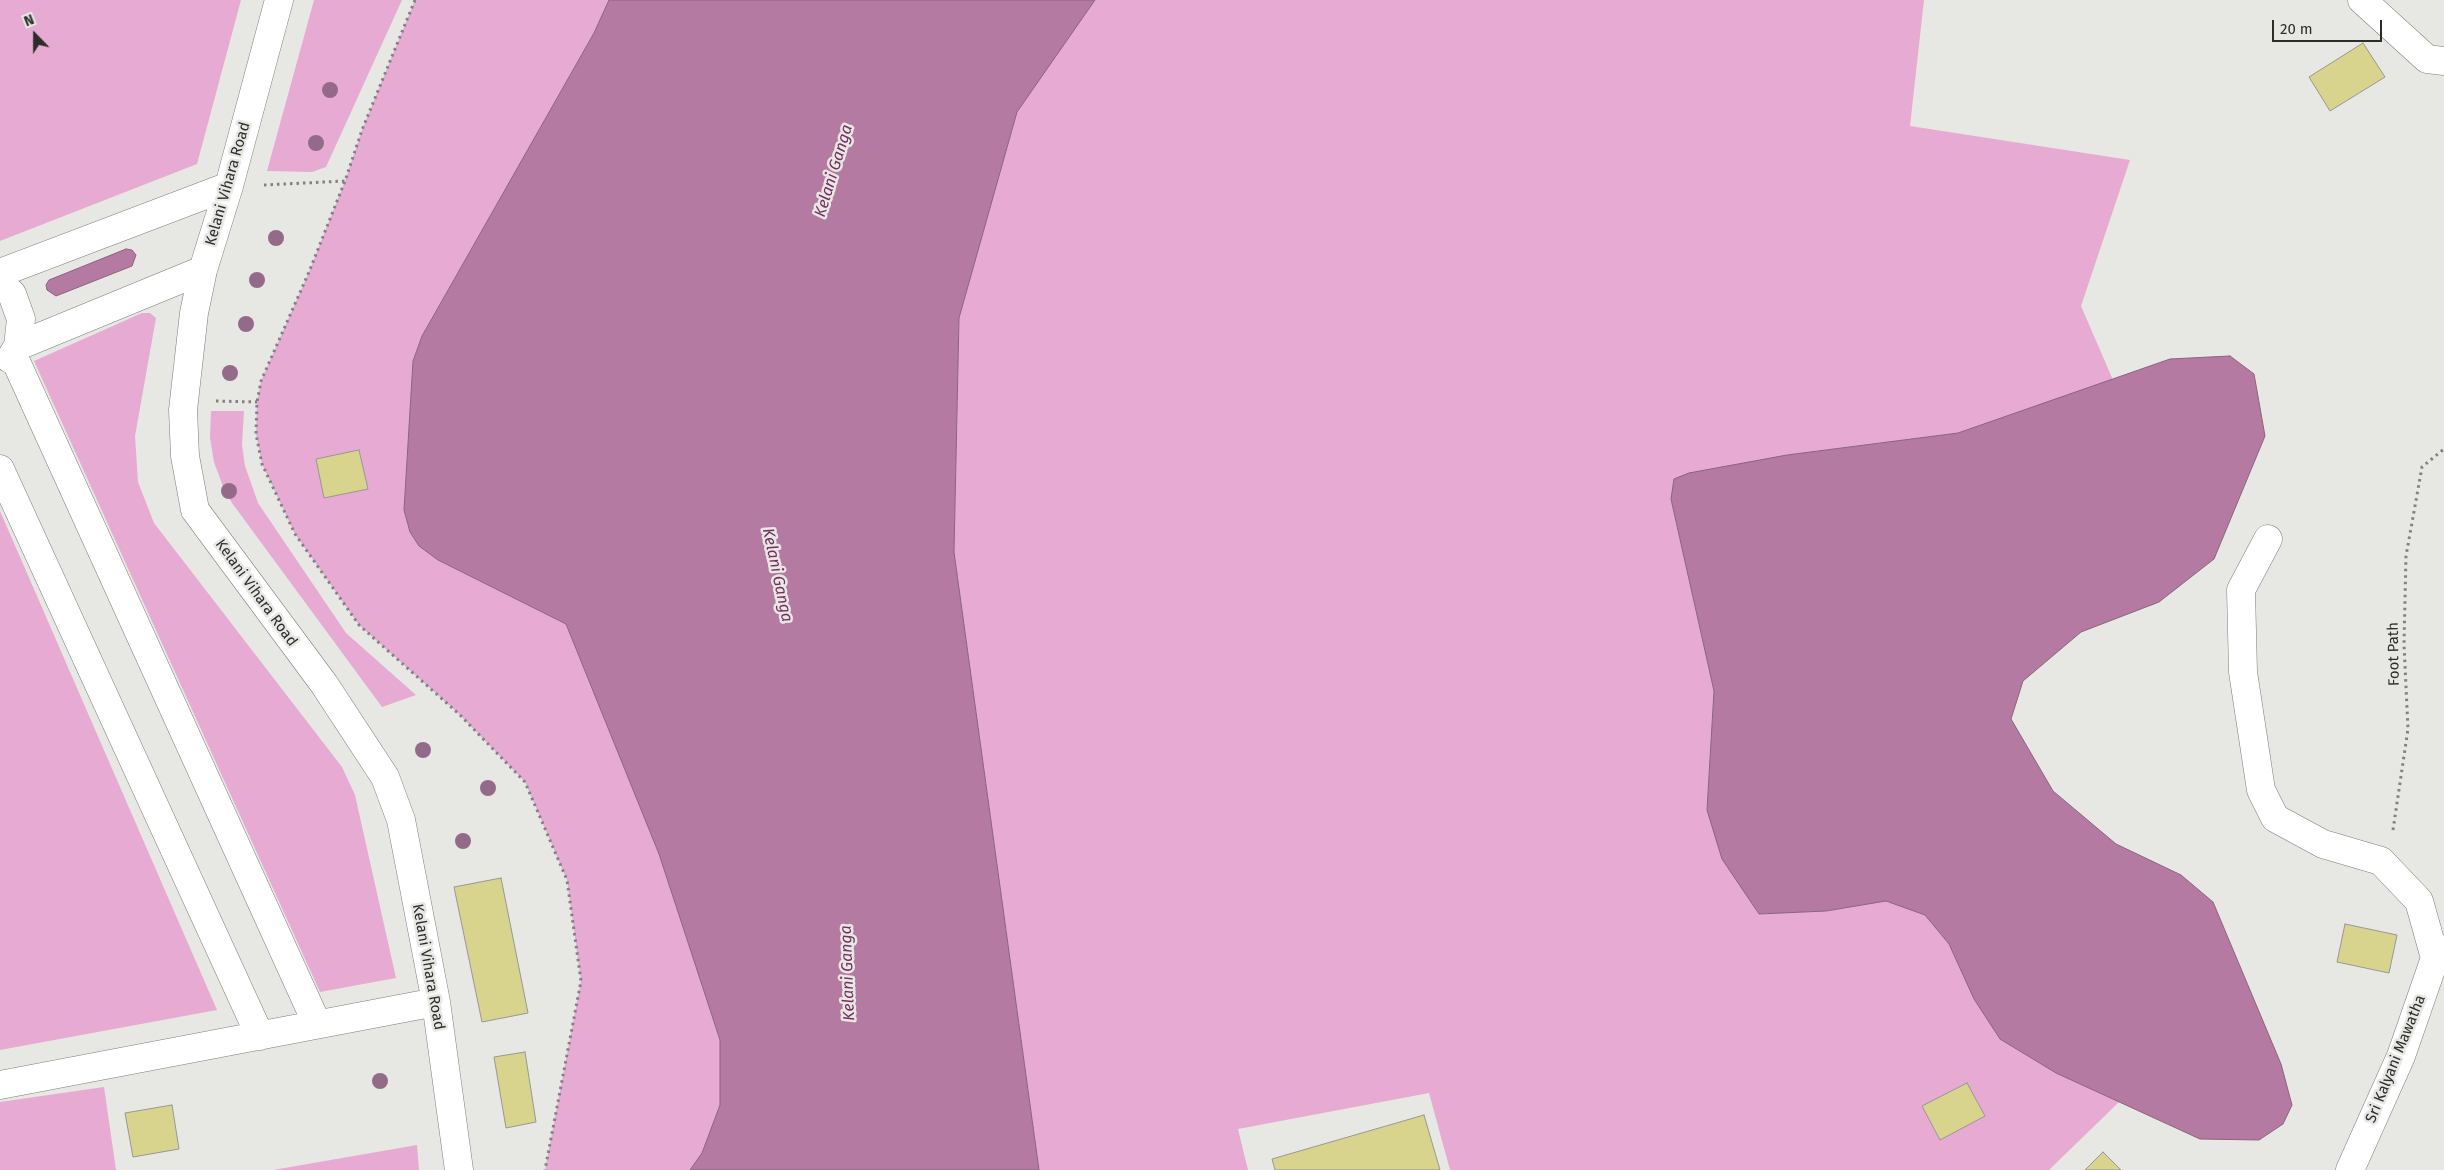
<!DOCTYPE html>
<style>
body{margin:0}
#map{position:relative;width:2444px;height:1170px;overflow:hidden;background:#e7e7e3;font-family:"Fira Sans",sans-serif}
canvas{display:block}
.north{position:absolute;left:10px;top:10px;width:50px;height:50px;-webkit-text-stroke:4px #e7e7e3;paint-order:stroke;rotate:338deg;font-size:14px;font-weight:700;line-height:20px;text-align:center;color:#2c2c2b}
.north::after{content:'';display:block;margin:auto;width:18px;height:22px;background:#2c2c2b;clip-path:polygon(50% 0,100% 100%,50% 72%,0 100%)}
.scale{position:absolute;left:2272px;top:20px;width:110px;height:22px;box-sizing:border-box;border:2px solid #2c2c2b;border-top:0;padding-left:6px;font-size:15px;line-height:18px;white-space:nowrap;color:#2c2c2b;-webkit-text-stroke:4px #e7e7e3;paint-order:stroke}
</style>
<div id="map">
<canvas width="2444" height="1170"></canvas>
<div class="north">N</div>
<div class="scale">20 m</div>
</div>
<script>
const ctx = document.querySelector('canvas').getContext('2d');
ctx.lineJoin = 'round';
function fill(path, color) { ctx.fillStyle = color; ctx.fill(path, 'evenodd'); }
const toPath = rows => new Path2D(rows.map(r => 'M' + r).join(''));
function stroke(path, color, width, dash) { ctx.strokeStyle = color; ctx.lineWidth = width; ctx.lineCap = dash ? 'butt' : 'round'; ctx.setLineDash(dash || []); ctx.stroke(path); }
function label(font, color, halo, rows, align = 'center') {
  ctx.font = font + ' "Fira Sans",sans-serif'; ctx.lineWidth = 5; ctx.setLineDash([]); ctx.textBaseline = 'middle'; ctx.strokeStyle = halo; ctx.fillStyle = color; for (const [text, x, y, turn = 0] of rows) {
    ctx.save(); ctx.translate(x, y); ctx.rotate((+turn || 0) * Math.PI / 180); ctx.textAlign = isNaN(turn) ? turn : align; if (halo) ctx.strokeText(text, 0, 0); ctx.fillText(text, 0, 0); ctx.restore();
  }
}
fill(toPath([
 [0,0,241,0,197,164,0,241],
 [314,0,402,0,326,167,312,172,267,171],
 [415,0,609,0,594,33,422,336,413,361,404,510,410,532,419,546,438,560,566,624,659,854,720,1040,720,1105,702,1153,690,1170,545,1170,581,981,567,880,525,782,459,714,359,625,295,534,262,464,256,434,257,402,261,381,309,272,345,181,362,130],
 [1095,0,1924,0,1910,126,2130,160,2081,306,2113,380,1958,433,1787,455,1671,499,1714,691,1707,810,1758,914,1826,911,1886,901,1925,915,1949,944,1974,999,2000,1039,2056,1073,2119,1102,2049,1170,1450,1170,1429,1093,1238,1129,1248,1170,1039,1170,954,552,959,318,1017,112],
 [142,313,150,313,156,318,135,436,138,482,154,523,342,767,355,795,396,978,320,992,34,361],
 [211,411,244,411,242,445,245,466,258,503,346,633,416,695,382,707,232,503,224,489,214,462,210,438],
 [0,511,217,1010,0,1050],
 [104,1087,116,1170,0,1170,0,1102],
 [417,1145,419,1170,273,1170]
]), '#e7abd3');
const water = toPath([
 [609,0,1095,0,1017,112,959,318,954,552,1039,1170,690,1170,702,1153,720,1105,720,1040,659,854,566,624,438,560,419,546,410,532,404,510,413,361,422,336,594,33,609,0],
 [126,249,132,250,136,255,132,266,56,296,47,290,46,285,49,280,126,249],
 [2230,356,2254,374,2265,436,2214,559,2159,602,2081,632,2023,681,2011,719,2053,791,2116,844,2181,875,2213,902,2281,1064,2292,1105,2283,1124,2259,1140,2200,1139,2056,1073,2000,1039,1974,999,1949,944,1925,915,1886,901,1826,911,1759,914,1722,859,1707,810,1714,691,1671,499,1674,479,1689,473,1787,455,1958,433,2170,359,2230,356]
]);
fill(water, '#b47aa1');
stroke(water, '#8b637e', 1);
const building = toPath([
 [2363,43,2385,77,2330,111,2309,77,2363,43],
 [359,450,368,489,324,498,316,459,359,450],
 [501,878,528,1013,482,1022,454,887,501,878],
 [2345,924,2397,935,2389,973,2337,962,2345,924],
 [525,1052,536,1122,506,1128,494,1057,525,1052],
 [1967,1083,1985,1116,1940,1140,1922,1106,1967,1083],
 [172,1105,179,1149,133,1157,125,1113,172,1105],
 [1424,1115,1440,1170,1275,1170,1272,1159,1424,1115],
 [2103,1152,2121,1170,2085,1170,2103,1152]
]);
fill(building, '#d8d48e');
stroke(building, '#979794', 1);
const minor = toPath([
 [279,0,229,186,203,270,194,313,183,410,185,456,195,510,324,684,385,777,401,820,436,1002,459,1170],
 [2362,0,2427,59,2444,61],
 [0,273,229,186],
 [0,283,12,294,21,319,18,346,10,359],
 [18,346,203,270],
 [13,355,317,1024],
 [0,469,260,1036],
 [2268,539,2241,590,2243,672,2261,790,2275,818,2323,844,2381,861,2419,901,2435,958],
 [0,1085,436,1002],
 [2350,1170,2401,1056,2435,958,2444,949]
]);
stroke(minor, '#7d7d7a', 29);
stroke(toPath([
 [415,0,362,130,345,181,309,272,261,381,257,402,256,434,262,464,295,534,359,625,459,714,525,782,567,880,581,981,545,1170],
 [264,185,345,181],
 [216,401,257,402],
 [2393,830,2408,729,2404,644,2406,556,2422,467,2444,449]
]), '#81817f', 3, [2.5, 4]);
stroke(minor, '#fff', 28);
ctx.fillStyle = '#936b88';
for (const [x, y] of [
 [330,90],
 [316,143],
 [276,238],
 [257,280],
 [246,324],
 [230,373],
 [229,491],
 [423,750],
 [488,788],
 [463,841],
 [380,1081]
]) { ctx.beginPath(); ctx.arc(x, y, 8, 0, 2 * Math.PI); ctx.fill(); }
label('15px', '#2c2c2b', '#e7e7e3', [
 ["Kelani Vihara Road",228,184,-74],
 ["Kelani Vihara Road",256,593,54],
 ["Foot Path",2394,654,-91],
 ["Kelani Vihara Road",428,967,80],
 ["Sri Kalyani Mawatha",2396,1059,-68]
]);
label('italic 16px', '#742d61', '#e7e7e3', [
 ["Kelani Ganga",834,171,-73],
 ["Kelani Ganga",777,575,78],
 ["Kelani Ganga",848,973,-92]
]);
</script>
